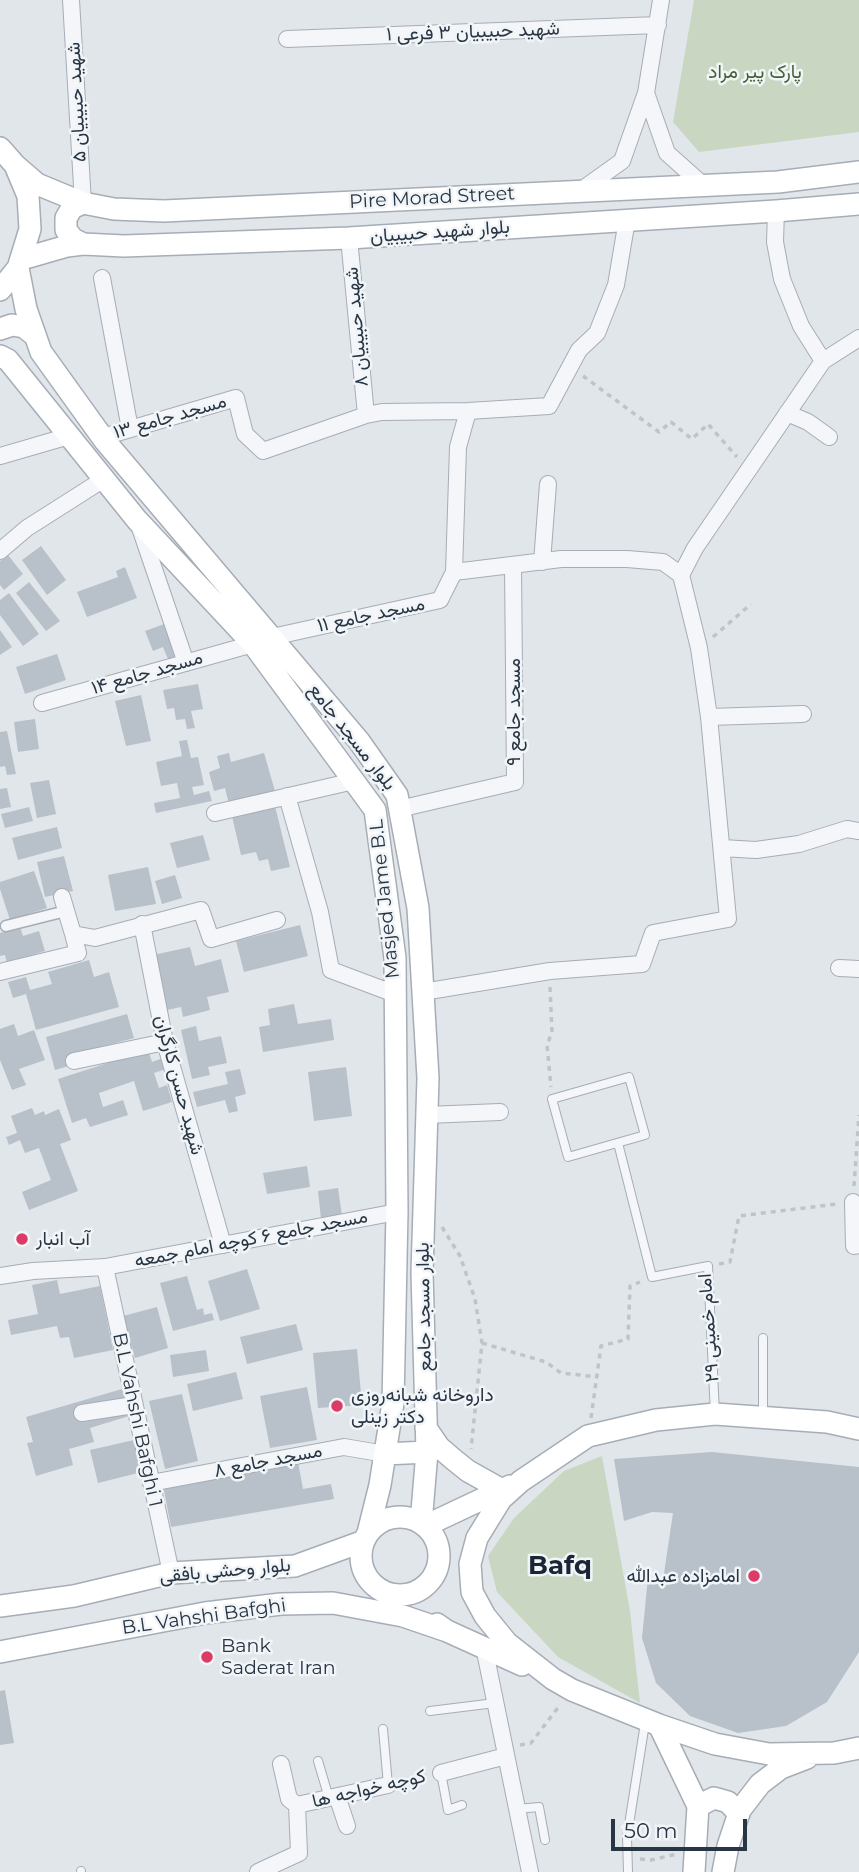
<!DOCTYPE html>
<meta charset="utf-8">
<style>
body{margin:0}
#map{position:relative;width:859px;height:1872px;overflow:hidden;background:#e1e6eb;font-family:Montserrat,sans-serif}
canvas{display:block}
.scale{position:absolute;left:611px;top:1819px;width:136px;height:32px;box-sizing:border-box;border:4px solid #283544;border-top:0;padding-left:9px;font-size:21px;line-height:24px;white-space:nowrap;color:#283544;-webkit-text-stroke:5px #f1f5f8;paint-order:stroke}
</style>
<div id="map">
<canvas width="859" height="1872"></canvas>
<div class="scale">50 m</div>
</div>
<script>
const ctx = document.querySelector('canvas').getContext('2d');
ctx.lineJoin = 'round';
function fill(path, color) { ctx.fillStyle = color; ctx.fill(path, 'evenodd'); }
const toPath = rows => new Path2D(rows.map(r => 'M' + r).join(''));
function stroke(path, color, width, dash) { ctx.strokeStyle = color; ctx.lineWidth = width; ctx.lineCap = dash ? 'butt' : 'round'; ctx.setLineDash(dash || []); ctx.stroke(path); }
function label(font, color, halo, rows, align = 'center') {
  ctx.font = font + ' Montserrat,Vazirmatn,sans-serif'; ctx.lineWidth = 5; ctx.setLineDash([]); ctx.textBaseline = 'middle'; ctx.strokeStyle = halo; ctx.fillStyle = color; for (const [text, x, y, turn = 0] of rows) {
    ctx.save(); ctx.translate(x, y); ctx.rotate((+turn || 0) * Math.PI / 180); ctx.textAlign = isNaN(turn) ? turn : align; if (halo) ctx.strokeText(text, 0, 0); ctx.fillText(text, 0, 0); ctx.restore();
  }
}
fill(toPath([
 [694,0,859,0,859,132,699,152,673,122],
 [602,1456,630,1611,640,1703,558,1657,497,1592,488,1556,514,1518,564,1471]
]), '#c9d6c1');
fill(toPath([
 [41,546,66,580,47,595,22,560],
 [8,555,23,574,4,590,0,585,0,561],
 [125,567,137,598,87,617,77,592,118,577,116,571],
 [29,582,60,621,46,631,16,593],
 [9,593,39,634,23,646,0,615,0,600],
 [167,623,179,655,168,659,163,647,153,651,145,631],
 [0,630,12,647,0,655],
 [57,654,66,680,25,694,16,667],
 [198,684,203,709,191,711,195,728,187,729,185,719,176,720,174,708,167,709,163,690],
 [141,695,151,741,126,746,115,701],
 [35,719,39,749,18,752,14,722],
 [7,731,16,774,7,775,5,766,0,767,0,732],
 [187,740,191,758,198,757,204,785,192,787,194,795,209,791,212,801,156,813,154,803,180,798,177,783,161,786,156,762,182,756,179,741],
 [229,753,231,762,264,753,275,791,229,804,225,788,214,791,209,772,220,768,217,756],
 [49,780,56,814,37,818,30,783],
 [7,788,11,807,0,809,0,789],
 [274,802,290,867,271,871,268,859,259,861,256,852,241,855,231,812],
 [29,807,33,821,5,828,1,814],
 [57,827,62,848,18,860,12,838],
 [203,835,210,860,177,868,170,843],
 [64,856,73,891,45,897,37,862],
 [148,867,156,904,115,911,108,875],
 [34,871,47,908,10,920,0,889,0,882],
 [175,875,182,898,162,904,155,881],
 [300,925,308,956,244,972,236,941],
 [20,927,23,936,39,931,45,951,7,963,5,955,0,956,0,933],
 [190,947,195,966,221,959,229,992,207,997,210,1010,183,1017,181,1007,167,1010,153,955],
 [89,960,94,977,109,972,119,1007,36,1030,26,994,13,998,8,982,26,977,30,990,52,984,48,972],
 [294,1004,298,1024,331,1019,334,1040,263,1052,259,1027,270,1025,268,1009],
 [127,1014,134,1038,67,1056,69,1066,55,1070,46,1037],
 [14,1024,18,1036,34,1030,45,1060,19,1069,26,1085,12,1090,0,1060,0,1029],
 [196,1026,199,1041,221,1036,227,1063,208,1067,210,1075,192,1079,181,1030],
 [148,1050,152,1062,163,1058,166,1069,154,1073,159,1088,167,1085,172,1102,143,1111,134,1081,99,1093,103,1107,123,1100,128,1115,90,1127,86,1118,72,1123,58,1079],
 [346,1067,352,1116,314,1121,308,1072],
 [240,1069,246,1094,235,1097,238,1111,229,1113,225,1100,197,1107,193,1092,228,1084,225,1072],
 [32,1108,35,1115,44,1111,45,1115,59,1109,71,1140,60,1144,78,1191,29,1210,22,1192,51,1180,39,1148,25,1153,20,1140,9,1145,6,1137,17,1133,11,1116],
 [307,1166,310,1187,267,1194,263,1173],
 [338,1188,342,1216,321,1219,318,1191],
 [247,1269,260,1309,220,1321,208,1281],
 [187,1276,197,1310,203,1308,204,1315,212,1313,214,1320,173,1331,160,1283],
 [57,1280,60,1294,100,1286,113,1350,74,1358,69,1337,60,1338,57,1326,11,1335,8,1320,38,1314,32,1285],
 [157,1307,168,1348,135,1358,123,1316],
 [296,1324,303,1350,247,1364,240,1337],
 [357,1349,362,1405,318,1408,313,1353],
 [206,1350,209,1371,173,1377,170,1355],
 [236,1372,243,1399,193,1411,187,1384],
 [307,1387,317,1440,270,1448,260,1396],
 [122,1389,129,1416,90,1428,94,1442,69,1449,73,1465,36,1476,27,1443,33,1442,26,1417],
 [182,1394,198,1461,165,1469,149,1401],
 [134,1440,142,1472,98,1483,90,1450],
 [712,1452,859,1467,859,1652,827,1702,786,1726,738,1733,690,1716,656,1683,642,1638,648,1577,663,1580,673,1513,652,1512,624,1521,614,1459],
 [298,1462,303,1489,331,1484,334,1499,171,1527,163,1485],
 [5,1690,14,1743,0,1745,0,1691]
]), '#b8c0c9');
const service = toPath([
 [629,1077,645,1135,568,1157,552,1099,629,1077],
 [618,1143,652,1277,708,1266,715,1414],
 [763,1417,763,1338],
 [430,1711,495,1703],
 [383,1729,388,1785],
 [318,1761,329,1798],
 [441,1773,448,1810,462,1805],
 [517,1809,539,1807,545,1840],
 [81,1871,81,1872],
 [628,1872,627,1837,645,1723]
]);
const pedestrian = toPath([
 [6,926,66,911]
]);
const minor = toPath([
 [71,0,83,203],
 [287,39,658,25],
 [646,93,661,0],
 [580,191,622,161,646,93,667,153,703,185],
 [776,211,775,242,782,279,801,326,823,361],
 [349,238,366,415],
 [102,278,130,429],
 [468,411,458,447,454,572,561,559,627,559,663,562,681,575,695,548,823,361,859,338],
 [787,413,808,422,829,437],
 [103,437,236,398,245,434,263,451,366,415,382,412,468,411,549,406,579,350,597,333,616,285,627,220],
 [0,456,69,436],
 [139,525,186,663],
 [0,551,27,528,104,479],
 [542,562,548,484],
 [681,575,699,648,709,717],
 [272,637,440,600,454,572],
 [42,703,253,644],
 [287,796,320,912,331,970,395,994],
 [399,809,515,782,513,565],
 [215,813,354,781],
 [722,848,756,850,799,844,847,829,859,831],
 [62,897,73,934,95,938,201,910,211,939,277,920],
 [142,924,165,1042,223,1245],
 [839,968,859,969],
 [0,972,78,953,73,934],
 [423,992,550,971,642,964,653,933,728,919,709,717,803,714],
 [74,1061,165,1042],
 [427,1115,500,1112],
 [853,1202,854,1246,859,1245],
 [105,1267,171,1573],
 [0,1276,33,1271,105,1267,397,1212],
 [82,1413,134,1405],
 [151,1483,344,1447,385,1454],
 [484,1647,530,1872],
 [281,1764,289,1799,297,1805],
 [441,1773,506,1756],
 [337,1796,347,1826],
 [297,1805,388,1785],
 [258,1872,299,1853,297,1805]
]);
const secondary = toPath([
 [0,148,15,165,28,196,30,229,18,268,0,290],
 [15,165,37,184,83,203,114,209,164,211,778,182,859,172],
 [83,203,72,208,66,218,66,230,73,239,83,244],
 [22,259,67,246,83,244,124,246,349,238,776,211,859,204],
 [18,268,26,309,41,352,105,441,359,741,397,795,418,908,428,1078,422,1273,427,1452,421,1523],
 [0,329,12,325,24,327,34,335],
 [0,356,8,360,137,520,253,644,375,810,395,958,397,1212,393,1403,380,1485,368,1533],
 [426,1428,439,1447,453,1459,468,1471,502,1490],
 [859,1429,827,1422,715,1414,656,1420,588,1436,521,1481,501,1499,477,1538,470,1564,472,1592,485,1616,507,1643,553,1679,572,1690,659,1725,715,1744,769,1754,834,1753,859,1748],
 [385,1454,427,1452],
 '361 1556a39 39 0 1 1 78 0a39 39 0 1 1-78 0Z',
 [425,1526,510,1486],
 [0,1606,74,1596,171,1573,295,1566,364,1541],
 [437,1624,447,1631,522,1665],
 [0,1652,205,1613,281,1604,333,1603,403,1616,447,1631],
 [659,1725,698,1806,694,1872],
 [698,1806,714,1798,728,1802,739,1814],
 [723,1872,728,1846,740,1810,760,1784,781,1768,807,1758]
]);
stroke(service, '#a6adb6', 10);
stroke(pedestrian, '#a6adb6', 13);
stroke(minor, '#a6adb6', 18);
stroke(secondary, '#a6adb6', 24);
stroke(toPath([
 [583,376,659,432,671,422,692,439,708,424,737,457],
 [713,637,751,604],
 [550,987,552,1032,547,1045,551,1087],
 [854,1186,859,1115],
 [442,1227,460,1256,475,1299,482,1343,471,1449],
 [719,1264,730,1262,739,1216,837,1204],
 [482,1343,546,1362,561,1373,598,1377],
 [591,1418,601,1346,628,1339,630,1286,640,1282],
 [520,1745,531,1743,560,1705],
 [402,1781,426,1776],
 [640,1859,651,1860,677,1854]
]), '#bfc4ca', 3.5, [5, 5]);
stroke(service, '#f4f6f9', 8);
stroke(pedestrian, '#f4f6f9', 10);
stroke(minor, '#f4f6f9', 16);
stroke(secondary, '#fff', 21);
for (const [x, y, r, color] of [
 [22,1239,7,"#db3b66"],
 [337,1406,7,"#db3b66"],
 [754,1576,7,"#db3b66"],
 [207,1657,7,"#db3b66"]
]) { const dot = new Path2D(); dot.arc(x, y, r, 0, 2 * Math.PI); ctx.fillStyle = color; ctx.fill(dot); stroke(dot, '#f1f5f8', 2.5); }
label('19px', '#283544', '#f1f5f8', [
 ["شهید حبیبیان ۳ فرعی ۱",473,32,-2],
 ["شهید حبیبیان ۵",77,102,-93],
 ["Pire Morad Street",432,198,-3],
 ["بلوار شهید حبیبیان",440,232,-4],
 ["شهید حبیبیان ۸",357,327,-95],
 ["مسجد جامع ۱۳",170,417,-16],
 ["مسجد جامع ۱۱",371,615,-12],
 ["مسجد جامع ۱۴",147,673,-16],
 ["مسجد جامع ۹",514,712,-90],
 ["بلوار مسجد جامع",352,737,52],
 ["Masjed Jame B.L",385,899,-96],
 ["شهید حسن کارگران",179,1085,75],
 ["مسجد جامع ۶ کوچه امام جمعه",251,1239,-11],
 ["بلوار مسجد جامع",424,1307,-91],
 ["امام خمینی ۲۹",709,1328,-94],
 ["B.L Vahshi Bafghi 1",137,1420,78],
 ["مسجد جامع ۸",268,1461,-11],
 ["بلوار وحشی بافقی",225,1571,-5],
 ["B.L Vahshi Bafghi",204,1617,-8],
 ["کوچه خواجه ها",369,1789,-13]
]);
label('19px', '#426133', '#f1f5f8', [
 ["پارک پیر مراد",755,72]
]);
label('19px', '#283544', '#f1f5f8', [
 ["آب انبار",36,1239],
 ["داروخانه شبانه‌روزی",351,1395],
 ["دکتر زینلی",351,1417],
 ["امامزاده عبدالله",740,1576,"right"],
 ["Bank",221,1646],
 ["Saderat Iran",221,1668]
], 'left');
label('bold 26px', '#1a2635', '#f1f5f8', [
 ["Bafq",560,1566]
]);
</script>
